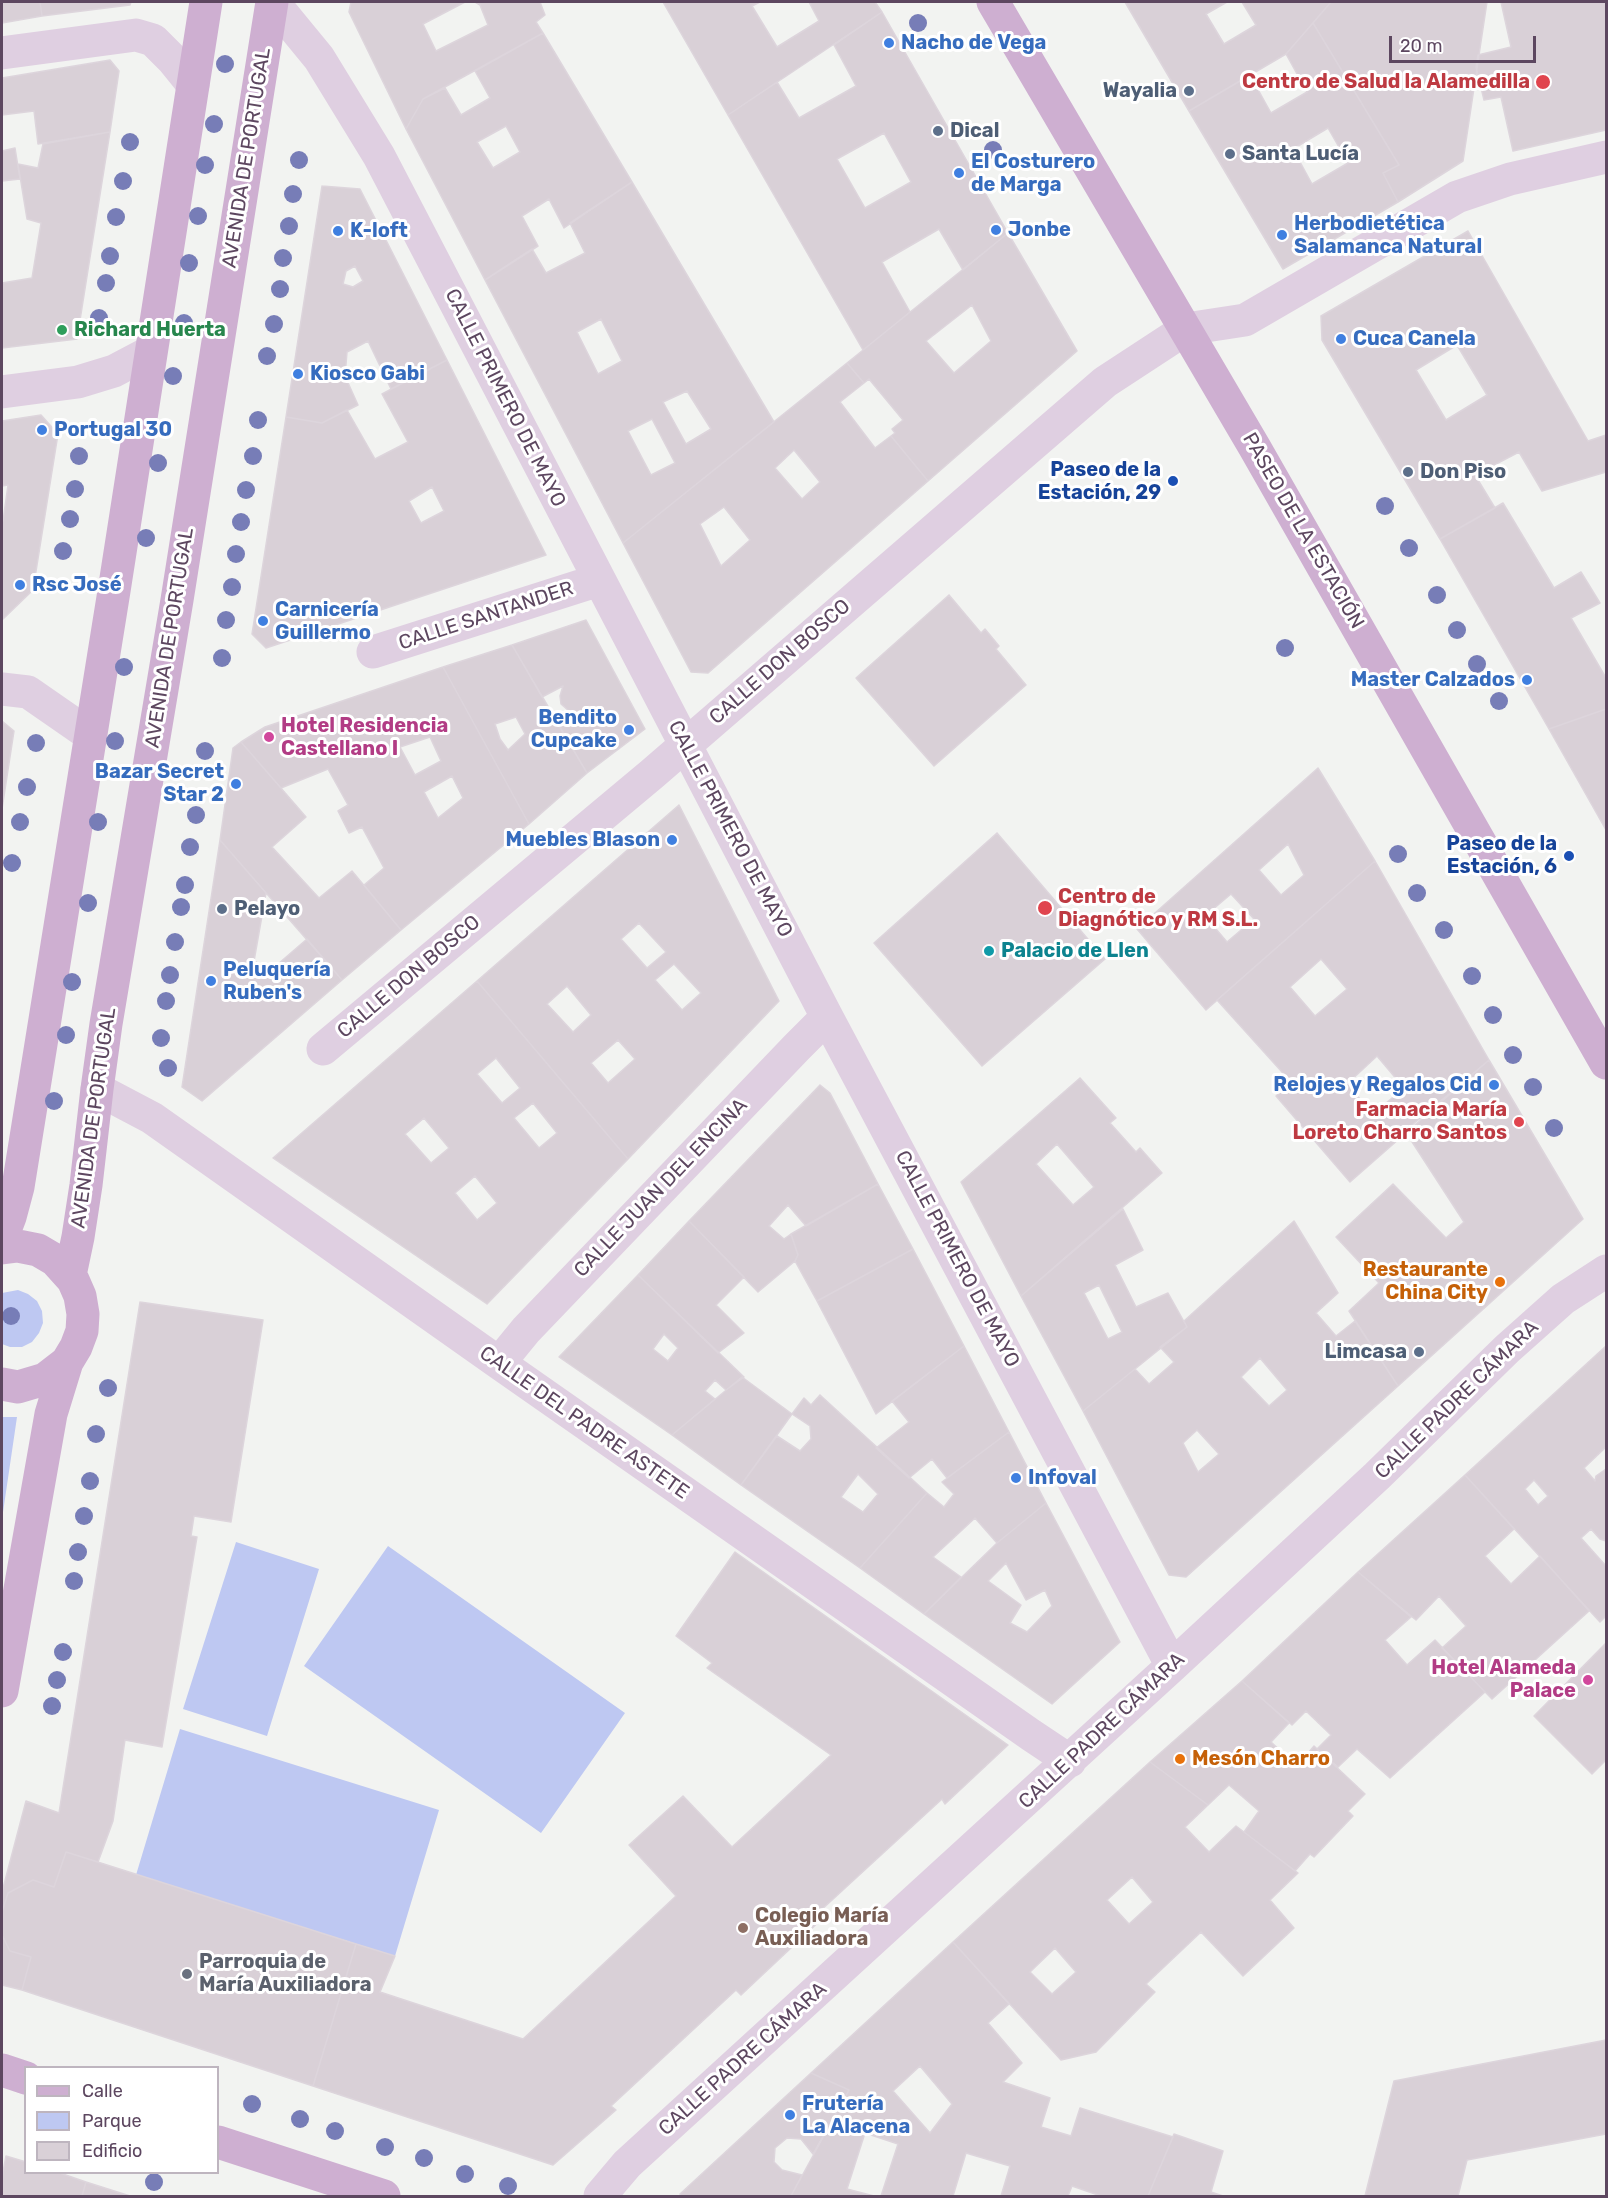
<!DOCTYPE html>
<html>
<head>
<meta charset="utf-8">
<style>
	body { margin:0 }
	#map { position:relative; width:1608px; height:2198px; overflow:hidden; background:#f2f3f1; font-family:Rubik,sans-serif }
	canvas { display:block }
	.frame { position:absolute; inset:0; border:3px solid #5d4760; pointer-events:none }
	.legend { position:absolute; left:24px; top:2066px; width:195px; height:108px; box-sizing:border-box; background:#fff; border:2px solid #beb5bf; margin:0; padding:8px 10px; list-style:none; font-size:18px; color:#5d4760 }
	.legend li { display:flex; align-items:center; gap:12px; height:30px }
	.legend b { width:30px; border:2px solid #beb5bf }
	.scale { position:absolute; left:1389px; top:36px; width:147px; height:27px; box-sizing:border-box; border:3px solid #5d4760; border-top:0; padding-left:8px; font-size:18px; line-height:21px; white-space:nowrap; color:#5d4760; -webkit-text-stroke:4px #fff; paint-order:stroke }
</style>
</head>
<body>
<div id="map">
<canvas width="1608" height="2198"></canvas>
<div class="frame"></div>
<ul class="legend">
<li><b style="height:8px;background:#ceafd1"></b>Calle</li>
<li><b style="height:16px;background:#bec8f2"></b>Parque</li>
<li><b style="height:16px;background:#d9d0d7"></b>Edificio</li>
</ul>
<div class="scale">20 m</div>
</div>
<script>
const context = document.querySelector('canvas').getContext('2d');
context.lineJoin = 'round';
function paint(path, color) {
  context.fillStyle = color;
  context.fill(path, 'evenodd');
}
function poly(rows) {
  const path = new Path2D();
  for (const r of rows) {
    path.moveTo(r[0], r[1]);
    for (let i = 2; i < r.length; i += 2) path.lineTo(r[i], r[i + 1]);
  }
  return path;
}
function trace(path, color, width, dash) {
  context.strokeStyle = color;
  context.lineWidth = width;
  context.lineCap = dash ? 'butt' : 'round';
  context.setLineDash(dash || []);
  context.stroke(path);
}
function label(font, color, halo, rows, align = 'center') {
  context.font = font + ' Rubik,sans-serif';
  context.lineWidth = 6;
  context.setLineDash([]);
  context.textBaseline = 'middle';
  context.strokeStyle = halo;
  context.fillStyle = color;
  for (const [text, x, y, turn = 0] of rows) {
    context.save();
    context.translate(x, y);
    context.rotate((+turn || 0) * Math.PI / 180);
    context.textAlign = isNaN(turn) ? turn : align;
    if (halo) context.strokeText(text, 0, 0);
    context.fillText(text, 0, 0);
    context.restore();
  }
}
const green = poly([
	[18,1290,28,1294,37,1301,42,1311,43,1323,39,1333,32,1342,22,1347,10,1347,2,1344,2,1293],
	[2,1417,17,1417,2,1519],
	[236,1542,319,1569,267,1736,183,1709],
	[388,1546,625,1713,541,1833,304,1666],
	[180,1729,439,1810,395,1956,136,1875]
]);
const building = poly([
	[2,2,40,2,42,16,2,23,2,2],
	[40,2,131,2,130,5,42,16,40,2],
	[351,2,465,2,423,24,436,51,488,25,480,5,475,2,540,2,545,15,536,22,543,33,423,99,406,129,349,12,351,2],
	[663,2,760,2,752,6,777,47,819,21,809,2,875,2,882,12,728,115,663,2],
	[1125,2,1227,2,1206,14,1224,44,1256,25,1242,2,1331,2,1286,54,1189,111,1125,2],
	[1331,2,1487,2,1463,161,1398,202,1383,173,1399,165,1313,23,1331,2],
	[1501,2,1606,2,1606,130,1513,151,1501,97,1484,100,1476,67,1478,55,1511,47,1501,2],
	[882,12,1008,233,963,270,939,229,882,262,910,312,863,350,728,115,777,82,799,118,856,86,834,45,882,12],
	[884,133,911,182,865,208,837,159,884,133],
	[1313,23,1399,165,1383,173,1398,202,1283,269,1189,111,1250,75,1271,113,1307,92,1286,54,1313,23],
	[1328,128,1348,163,1312,184,1293,149,1328,128],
	[543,33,632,182,564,228,549,199,522,216,538,246,485,280,406,129,423,99,445,88,461,115,490,98,475,71,543,33],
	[506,126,520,152,493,168,477,142,506,126],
	[110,60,119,71,110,132,38,144,34,111,2,115,2,78,110,60],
	[110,132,77,339,2,348,2,283,32,278,41,223,27,219,18,164,38,168,43,144,110,132],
	[2,147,2,151,15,148,20,179,2,181,2,147],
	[632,182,774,422,623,543,485,280,532,249,546,273,585,253,570,223,632,182],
	[601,319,622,361,598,374,577,332,601,319],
	[687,391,711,429,686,444,663,402,687,391],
	[652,419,675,463,651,475,628,431,652,419],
	[322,186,360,189,447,360,391,389,368,341,347,352,345,376,358,405,322,423,286,417,322,186],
	[355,266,363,281,353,287,343,284,346,271,355,266],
	[1468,231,1588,441,1606,435,1606,472,1542,491,1519,452,1475,475,1495,508,1440,539,1322,340,1321,316,1468,231],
	[1457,345,1487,395,1446,420,1416,370,1457,345],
	[1008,233,1077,351,928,481,891,436,895,433,892,429,903,420,869,379,864,383,847,363,1008,233],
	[972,305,991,341,954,373,926,341,972,305],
	[447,360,546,555,266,648,252,634,286,417,322,423,347,410,375,459,408,442,382,394,447,360],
	[432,487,444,511,421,523,409,501,432,487],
	[847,363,864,383,840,402,875,448,891,436,928,481,708,673,691,672,623,543,847,363],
	[794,450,820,482,802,499,775,468,794,450],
	[724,507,750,540,721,566,700,524,724,507],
	[41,415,58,434,33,590,2,620,2,522,3,521,8,485,2,486,2,421,41,415],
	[1503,503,1554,588,1581,572,1600,603,1571,618,1606,678,1606,709,1549,729,1440,539,1503,503],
	[949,595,981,633,985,629,999,646,996,649,1026,685,934,766,856,678,949,595],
	[586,620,645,729,587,773,558,724,575,713,569,711,561,704,560,696,563,686,542,697,512,645,586,620],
	[512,645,587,773,529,824,443,667,512,645],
	[516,717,525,734,508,750,500,739,495,724,516,717],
	[443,667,529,824,401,930,364,885,384,868,362,827,349,833,338,811,348,805,328,769,281,788,241,742,265,727,443,667],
	[430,737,441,761,415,775,400,747,430,737],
	[452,776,463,798,438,818,424,792,452,776],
	[1606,709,1606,830,1549,729,1606,709],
	[2,721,14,731,2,809,2,721],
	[241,742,306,817,272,847,319,898,352,871,401,930,342,980,220,840,233,748,241,742],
	[1318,768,1375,861,1206,1010,1137,929,1318,768],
	[1288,844,1304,875,1281,895,1259,870,1288,844],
	[1231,894,1254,919,1227,942,1205,916,1231,894],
	[679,805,779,1001,628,1159,477,981,679,805],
	[639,923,666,952,647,968,621,939,639,923],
	[674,964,701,993,682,1010,655,980,674,964],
	[567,986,591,1015,573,1032,547,1004,567,986],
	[618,1040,635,1059,608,1083,591,1063,618,1040],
	[997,833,1105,959,982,1066,874,943,997,833],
	[220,840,266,893,254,961,271,970,307,939,342,980,202,1101,182,1087,220,840],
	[1375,861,1489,1060,1350,1182,1276,1096,1291,1082,1217,1000,1375,861],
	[1321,959,1347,989,1315,1016,1290,987,1321,959],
	[1377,1056,1404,1088,1373,1114,1347,1084,1377,1056],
	[477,981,628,1159,487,1304,273,1158,477,981],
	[496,1058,520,1088,502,1103,477,1074,496,1058],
	[533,1103,557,1133,539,1148,514,1118,533,1103],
	[424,1118,449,1148,431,1163,405,1134,424,1118],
	[475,1176,497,1203,477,1220,455,1193,475,1176],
	[1489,1060,1583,1219,1398,1386,1349,1311,1379,1283,1336,1237,1393,1184,1446,1238,1464,1222,1405,1131,1489,1060],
	[1080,1078,1116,1118,1110,1123,1136,1152,1140,1148,1162,1173,1021,1296,961,1182,1080,1078],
	[1057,1144,1094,1187,1073,1205,1036,1164,1057,1144],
	[820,1085,830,1093,878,1184,806,1226,788,1205,769,1226,784,1239,791,1234,798,1255,795,1261,758,1292,689,1221,820,1085],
	[878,1184,913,1249,817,1301,795,1261,798,1255,791,1234,878,1184],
	[1123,1209,1143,1250,1115,1265,1136,1307,1168,1293,1187,1327,1083,1411,1021,1296,1123,1209],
	[1099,1285,1122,1332,1108,1339,1084,1293,1099,1285],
	[689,1221,744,1277,716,1305,744,1333,718,1353,638,1275,689,1221],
	[1294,1221,1338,1293,1316,1313,1336,1336,1355,1321,1398,1386,1186,1577,1169,1575,1083,1411,1135,1369,1149,1384,1174,1362,1160,1347,1187,1327,1184,1321,1294,1221],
	[1260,1358,1287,1390,1269,1406,1241,1377,1260,1358],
	[1197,1430,1219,1454,1198,1472,1183,1443,1197,1430],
	[913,1249,964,1346,876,1414,817,1301,913,1249],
	[638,1275,744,1377,726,1390,715,1380,705,1391,715,1399,672,1435,559,1357,638,1275],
	[664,1334,678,1348,668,1361,653,1349,664,1334],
	[140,1302,263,1320,231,1522,194,1516,191,1536,197,1537,162,1747,125,1740,113,1821,98,1862,66,1852,54,1887,33,1880,8,1893,2,1912,2,1892,26,1801,59,1813,140,1302],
	[964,1346,1009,1432,947,1478,932,1459,909,1478,876,1448,909,1422,892,1401,964,1346],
	[1606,1346,1606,1447,1584,1468,1595,1481,1596,1476,1606,1469,1606,1541,1600,1539,1591,1529,1581,1538,1606,1566,1606,1616,1600,1622,1465,1475,1606,1346],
	[1534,1480,1548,1496,1538,1505,1525,1489,1534,1480],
	[742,1377,792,1414,741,1485,672,1435,742,1377],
	[820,1395,927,1493,860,1568,741,1485,777,1436,800,1451,811,1439,810,1426,792,1414,804,1398,811,1405,820,1395],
	[858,1474,878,1494,863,1512,841,1497,858,1474],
	[1009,1432,1046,1503,997,1543,975,1518,933,1557,961,1577,924,1614,860,1568,927,1493,944,1507,954,1494,942,1482,1009,1432],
	[1465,1475,1514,1529,1485,1556,1511,1584,1540,1556,1589,1611,1492,1699,1442,1648,1466,1626,1439,1596,1416,1620,1358,1572,1465,1475],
	[1046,1503,1120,1642,1052,1704,924,1614,997,1543,1046,1503],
	[1006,1563,1026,1600,1045,1590,1052,1606,1027,1632,1010,1623,1021,1605,988,1581,1006,1563],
	[735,1552,1008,1745,945,1804,942,1799,819,1912,825,1916,741,1995,736,1990,611,2106,616,2110,553,2165,313,2086,356,1944,395,1956,380,1992,523,2039,676,1896,629,1845,683,1796,732,1847,831,1755,707,1668,712,1663,676,1636,735,1552],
	[1358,1572,1411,1617,1385,1640,1407,1665,1435,1640,1485,1692,1390,1778,1357,1749,1338,1767,1317,1749,1331,1735,1306,1711,1292,1725,1242,1681,1358,1572],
	[1606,1643,1606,1760,1592,1774,1534,1716,1606,1643],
	[1242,1681,1289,1723,1271,1742,1297,1766,1314,1746,1365,1794,1348,1811,1353,1816,1314,1857,1310,1854,1295,1871,1244,1832,1259,1811,1229,1785,1208,1805,1150,1762,1242,1681],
	[1150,1762,1208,1805,1185,1827,1209,1852,1236,1826,1298,1873,1270,1900,1294,1928,1243,1976,1201,1932,1146,1984,1155,1992,1096,2052,1061,2060,953,1942,1150,1762],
	[1132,1877,1153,1902,1129,1924,1107,1900,1132,1877],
	[1055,1948,1076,1972,1052,1994,1030,1972,1055,1948],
	[66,1852,356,1944,313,2086,22,1990,31,1957,10,1951,2,1935,2,1912,8,1893,33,1880,54,1887,66,1852],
	[2,1935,10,1951,31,1957,22,1990,2,1985,2,1935],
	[953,1942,1009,2004,988,2023,1022,2063,1003,2082,1050,2098,1041,2127,1071,2136,1080,2108,1173,2137,1148,2196,1101,2196,1072,2186,1068,2196,1001,2196,1010,2166,966,2153,953,2196,881,2196,898,2144,865,2133,847,2189,874,2196,791,2196,849,2090,811,2073,953,1942],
	[920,2066,952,2104,930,2133,893,2091,920,2066],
	[1606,2040,1606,2134,1467,2160,1458,2196,1365,2196,1394,2081,1606,2040],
	[811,2073,849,2090,813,2154,801,2139,787,2138,775,2148,774,2162,782,2170,802,2175,791,2196,681,2196,680,2194,811,2073],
	[1174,2134,1223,2151,1211,2192,1223,2196,1148,2196,1174,2134],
	[6,2156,26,2162,26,2172,57,2172,86,2182,82,2196,2,2196,2,2177,6,2156],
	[86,2182,130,2196,82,2196,86,2182]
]);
const minor = poly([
	[273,2,319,58,379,156,827,1017,1172,1666],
	[2,53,136,35,153,40,172,59,193,85],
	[2,392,78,382,114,371,150,352],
	[373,652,599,580],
	[2,689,28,692,90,735],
	[323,1049,652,774,1105,382,1186,329,1245,320,1457,197,1510,179,1606,157],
	[97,1089,152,1118,499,1363,1031,1735,1070,1761],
	[499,1363,526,1330,797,1047,827,1017],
	[600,2196,627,2164,1172,1666,1377,1476,1507,1349,1563,1299,1606,1271]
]);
const major = poly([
	[993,2,1255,448,1606,1063],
	[2,1238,10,1217,18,1187,114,591,206,2],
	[2,1248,18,1246,38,1250,55,1260,73,1280,80,1296,83,1314,82,1331,76,1347,67,1362,45,1379,18,1387,2,1384],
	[70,1275,78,1237,86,1185,97,1089,106,1024,177,600,272,2],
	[2,1691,51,1414,67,1362],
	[2,2070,26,2078],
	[218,2142,384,2196]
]);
const trees = [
	[918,23],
	[225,64],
	[214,124],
	[130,142],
	[993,150],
	[299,160],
	[205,165],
	[123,181],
	[293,194],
	[198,216],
	[116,217],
	[289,226],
	[110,256],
	[283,258],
	[189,263],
	[106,283],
	[280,289],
	[99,318],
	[184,323],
	[274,324],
	[267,356],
	[173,376],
	[258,420],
	[79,456],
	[253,456],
	[158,463],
	[75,489],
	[246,490],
	[1385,506],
	[70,519],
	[241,522],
	[146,538],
	[1409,548],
	[63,551],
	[236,554],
	[232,587],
	[1437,595],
	[226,620],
	[1457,630],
	[1285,648],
	[222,658],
	[1477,664],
	[124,667],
	[1499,701],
	[115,741],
	[36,743],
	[205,751],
	[27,787],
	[196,815],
	[20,822],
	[98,822],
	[190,847],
	[1398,854],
	[12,863],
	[185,885],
	[1417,893],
	[88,903],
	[181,907],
	[1444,930],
	[175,942],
	[170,975],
	[1472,976],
	[72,982],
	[166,1001],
	[1493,1015],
	[66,1035],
	[161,1038],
	[1513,1055],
	[168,1068],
	[1533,1087],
	[54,1101],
	[1554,1128],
	[11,1316],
	[108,1388],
	[96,1434],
	[90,1481],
	[84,1516],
	[78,1552],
	[74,1581],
	[63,1652],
	[57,1680],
	[52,1706],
	[252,2104],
	[300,2119],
	[335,2131],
	[385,2147],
	[424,2158],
	[465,2174],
	[154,2182],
	[508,2186]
];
const markers = [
	[889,43,6,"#3f7fe0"],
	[1543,82,8,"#e0444e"],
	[1189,91,6,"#5c6f8a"],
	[938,131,6,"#5c6f8a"],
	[1230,154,6,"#5c6f8a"],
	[959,173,6,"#3f7fe0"],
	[996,230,6,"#3f7fe0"],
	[338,231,6,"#3f7fe0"],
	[1282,235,6,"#3f7fe0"],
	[62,330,6,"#2e9e5b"],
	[1341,339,6,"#3f7fe0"],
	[298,374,6,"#3f7fe0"],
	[42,430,6,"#3f7fe0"],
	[1408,472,6,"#5c6f8a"],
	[1173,481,6,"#1a4fb4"],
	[20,585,6,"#3f7fe0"],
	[263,621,6,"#3f7fe0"],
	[1527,680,6,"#3f7fe0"],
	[629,730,6,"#3f7fe0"],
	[269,737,6,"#d1479c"],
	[236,784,6,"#3f7fe0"],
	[672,840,6,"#3f7fe0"],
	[1569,856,6,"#1a4fb4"],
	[1045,908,8,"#e0444e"],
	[222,909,6,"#5c6f8a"],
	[989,951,6,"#0f9aa8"],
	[211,981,6,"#3f7fe0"],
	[1494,1085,6,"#3f7fe0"],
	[1519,1122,6,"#e0444e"],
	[1500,1282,6,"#e8710a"],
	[1419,1352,6,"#5c6f8a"],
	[1016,1478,6,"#3f7fe0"],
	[1588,1680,6,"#d1479c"],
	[1180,1759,6,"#e8710a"],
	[743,1928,6,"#8d6e63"],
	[187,1974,6,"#6b7280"],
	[790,2115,6,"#3f7fe0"]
];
const shopNames = [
	["Nacho de Vega",901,43],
	["El Costurero",971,162],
	["de Marga",971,185],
	["Herbodietética",1294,224],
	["Salamanca Natural",1294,247],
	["Jonbe",1008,230],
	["K-loft",350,231],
	["Cuca Canela",1353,339],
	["Kiosco Gabi",310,374],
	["Portugal 30",54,430],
	["Rsc José",32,585],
	["Carnicería",275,610],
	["Guillermo",275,633],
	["Master Calzados",1515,680,"right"],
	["Bendito",617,718,"right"],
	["Cupcake",617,741,"right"],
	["Bazar Secret",224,772,"right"],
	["Star 2",224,795,"right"],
	["Muebles Blason",660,840,"right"],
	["Peluquería",223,970],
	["Ruben's",223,993],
	["Relojes y Regalos Cid",1482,1085,"right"],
	["Infoval",1028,1478],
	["Frutería",802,2104],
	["La Alacena",802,2127]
];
const healthNames = [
	["Centro de Salud la Alamedilla",1530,82],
	["Centro de",1058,897,"left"],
	["Diagnótico y RM S.L.",1058,920,"left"],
	["Farmacia María",1507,1110],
	["Loreto Charro Santos",1507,1133]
];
const serviceNames = [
	["Wayalia",1177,91,"right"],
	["Dical",950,131],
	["Santa Lucía",1242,154],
	["Don Piso",1420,472],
	["Pelayo",234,909],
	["Limcasa",1407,1352,"right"]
];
const streetNames = [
	["AVENIDA DE PORTUGAL",247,158,-81],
	["CALLE PRIMERO DE MAYO",505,398,63],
	["PASEO DE LA ESTACIÓN",1303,531,60],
	["CALLE SANTANDER",486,616,-18],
	["AVENIDA DE PORTUGAL",170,638,-81],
	["CALLE DON BOSCO",780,662,-41],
	["CALLE PRIMERO DE MAYO",730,829,62],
	["CALLE DON BOSCO",409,977,-40],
	["AVENIDA DE PORTUGAL",94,1118,-82],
	["CALLE JUAN DEL ENCINA",661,1188,-46],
	["CALLE PRIMERO DE MAYO",957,1259,62],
	["CALLE PADRE CÁMARA",1457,1400,-44],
	["CALLE DEL PADRE ASTETE",584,1423,35],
	["CALLE PADRE CÁMARA",1102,1731,-43],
	["CALLE PADRE CÁMARA",743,2059,-42]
];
const leisureNames = [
	["Richard Huerta",74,330]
];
const transitNames = [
	["Paseo de la",1161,470],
	["Estación, 29",1161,493],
	["Paseo de la",1557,844],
	["Estación, 6",1557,867]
];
const hotelNames = [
	["Hotel Residencia",281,726],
	["Castellano I",281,749],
	["Hotel Alameda",1576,1668,"right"],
	["Palace",1576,1691,"right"]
];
const cultureNames = [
	["Palacio de Llen",1001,951]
];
const foodNames = [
	["Restaurante",1488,1270],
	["China City",1488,1293],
	["Mesón Charro",1192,1759,"left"]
];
const educationNames = [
	["Colegio María",755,1916],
	["Auxiliadora",755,1939]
];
const worshipNames = [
	["Parroquia de",199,1962],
	["María Auxiliadora",199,1985]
];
paint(green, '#bec8f2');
paint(building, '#d9d0d7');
trace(building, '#ddd5dc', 1.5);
trace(minor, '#dfcfe1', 33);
trace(major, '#ceafd1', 33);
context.fillStyle = '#777db7';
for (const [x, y] of trees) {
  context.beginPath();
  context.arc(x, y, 9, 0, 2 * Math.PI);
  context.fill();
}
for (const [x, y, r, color] of markers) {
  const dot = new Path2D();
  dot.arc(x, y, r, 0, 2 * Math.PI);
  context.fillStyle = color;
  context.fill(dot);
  trace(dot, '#fff', 2);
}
label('bold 20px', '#366cbe', '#fff', shopNames, 'left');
label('bold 20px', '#be3a42', '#fff', healthNames, 'right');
label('bold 20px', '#4e5e75', '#fff', serviceNames, 'left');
label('20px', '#5d4760', '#fff', streetNames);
label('bold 20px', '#27864d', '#fff', leisureNames, 'left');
label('bold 20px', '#164399', '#fff', transitNames, 'right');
label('bold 20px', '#b23c85', '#fff', hotelNames, 'left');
label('bold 20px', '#0d838f', '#fff', cultureNames, 'left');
label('bold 20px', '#c56008', '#fff', foodNames, 'right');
label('bold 20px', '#785e54', '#fff', educationNames, 'left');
label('bold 20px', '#5b616d', '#fff', worshipNames, 'left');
</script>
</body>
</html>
